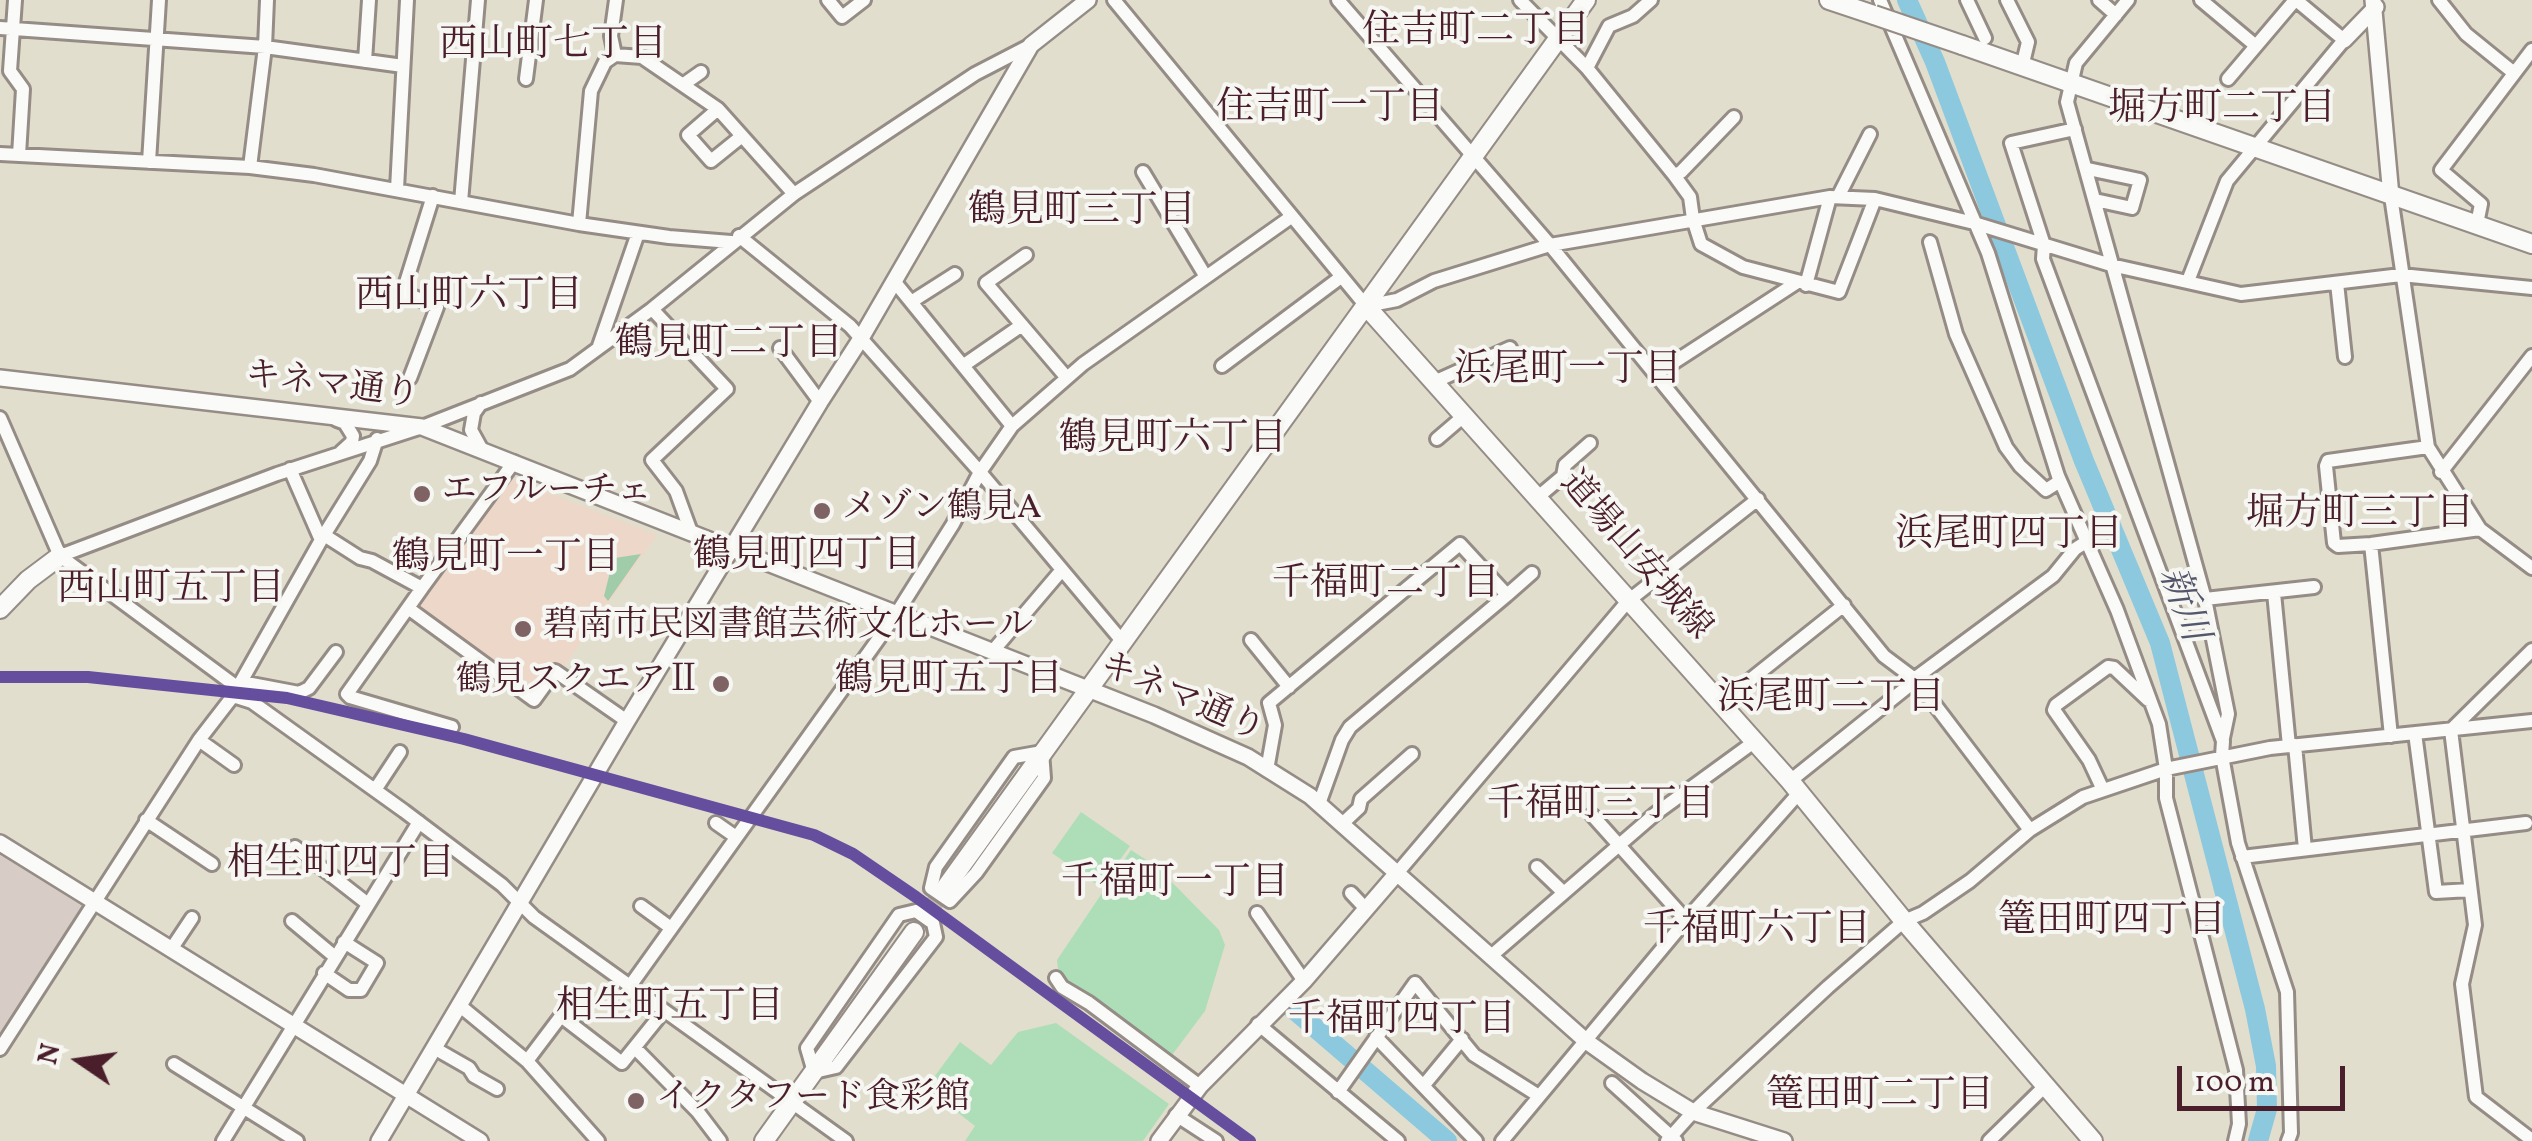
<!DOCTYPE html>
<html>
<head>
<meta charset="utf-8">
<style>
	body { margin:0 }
	#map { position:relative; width:2532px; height:1141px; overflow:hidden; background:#e1dece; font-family:Vollkorn,serif }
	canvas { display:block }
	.north { position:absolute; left:30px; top:1011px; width:100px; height:100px; -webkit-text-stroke:8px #f6f6f2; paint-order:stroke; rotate:283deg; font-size:28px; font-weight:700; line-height:40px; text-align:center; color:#4a1f2b }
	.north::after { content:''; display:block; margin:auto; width:35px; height:45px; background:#4a1f2b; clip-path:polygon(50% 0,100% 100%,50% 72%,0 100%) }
	.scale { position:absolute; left:2177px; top:1066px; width:168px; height:45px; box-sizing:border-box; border:5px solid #4a1f2b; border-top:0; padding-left:12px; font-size:30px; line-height:35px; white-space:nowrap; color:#4a1f2b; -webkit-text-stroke:8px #f6f6f2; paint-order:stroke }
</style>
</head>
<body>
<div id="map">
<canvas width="2532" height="1141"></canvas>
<div class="north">N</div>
<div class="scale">100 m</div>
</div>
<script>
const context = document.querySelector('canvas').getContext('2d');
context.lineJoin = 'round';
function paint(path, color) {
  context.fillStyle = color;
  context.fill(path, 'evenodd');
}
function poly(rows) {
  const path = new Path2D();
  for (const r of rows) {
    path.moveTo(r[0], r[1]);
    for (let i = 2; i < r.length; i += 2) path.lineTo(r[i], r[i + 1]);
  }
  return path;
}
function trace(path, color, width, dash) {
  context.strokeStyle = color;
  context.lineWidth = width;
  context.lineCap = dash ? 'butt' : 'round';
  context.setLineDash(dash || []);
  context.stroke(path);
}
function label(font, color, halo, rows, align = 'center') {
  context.font = font + ' Vollkorn,"Noto Serif JP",serif';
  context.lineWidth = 8;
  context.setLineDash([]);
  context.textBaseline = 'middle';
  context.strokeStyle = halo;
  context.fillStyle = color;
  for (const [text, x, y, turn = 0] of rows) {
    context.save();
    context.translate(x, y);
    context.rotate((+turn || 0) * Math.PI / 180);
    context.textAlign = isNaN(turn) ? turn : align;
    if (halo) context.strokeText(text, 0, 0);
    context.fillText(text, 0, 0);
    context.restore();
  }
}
const built = poly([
	[510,478,657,535,562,669,554,665,534,692,528,692,414,608]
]);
const industrial = poly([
	[0,843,95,900,0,1047]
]);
const green = poly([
	[1081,812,1130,846,1100,887,1052,853],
	[1131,850,1157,867,1219,930,1225,945,1205,1011,1169,1059,1059,977,1057,960],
	[1056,1023,1169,1104,1143,1141,965,1141,975,1126,926,1088,960,1042,991,1065,1018,1032]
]);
const forest = poly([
	[641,554,608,601,604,596,609,576,608,559]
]);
const river = poly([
	[1907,0,1935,62,2084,461,2160,643,2255,1009,2266,1066,2267,1109,2258,1141],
	[1291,1007,1447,1141]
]);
const secondaryTunnel = poly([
	[914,932,946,887]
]);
const minor = poly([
	[15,0,10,71,23,89,19,155],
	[828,0,842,17,864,0],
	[1114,0,1366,306,1397,300,1434,281,1550,245,1830,197,1875,199,1974,223,2111,265,2241,294,2401,275,2532,288],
	[1338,0,1550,245,1884,656,1916,680,2030,830],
	[1520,0,1587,68,1674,175,1690,197,1693,219,1701,244,1743,267,1839,292,1875,199],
	[1880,0,1988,253,2058,476,2117,610,2159,724,2166,769,2166,798,2236,1070,2239,1124,2235,1141],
	[1967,0,1985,38],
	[2007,0,2028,42,2022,67],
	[2099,0,2116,15],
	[2128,0,2076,63,2067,102,2205,599,2228,714,2223,738],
	[2201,0,2256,46],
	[2439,0,2466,34,2514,73],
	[0,28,265,47,403,66],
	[615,55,611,36,616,0],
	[365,61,369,0],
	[1587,68,1609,26,1633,16,1651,0],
	[526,79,536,0],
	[2228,79,2295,0],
	[684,84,701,72],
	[718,109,688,135,711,161,742,136],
	[2075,129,2011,143,2044,245,2043,259,2223,741,2222,756,2238,843,2287,992,2291,1133,2288,1141],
	[0,154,250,167,314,175,579,224,669,237,731,242],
	[149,162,159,0],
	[250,167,265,47,267,0],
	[2088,169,2140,180,2132,208,2095,200],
	[1143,172,1206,277],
	[1674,175,1681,172,1734,117],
	[397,189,407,0],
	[2391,196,2428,447,2480,529,2532,568],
	[1838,197,1870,134],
	[461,202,478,0],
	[579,224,591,91,605,62,615,55,642,57,718,109,794,194],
	[2477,224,2481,204,2441,170,2532,50],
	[739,236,850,326,980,472,1122,641],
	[1930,242,1956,334,2006,447,2020,466,2046,490,2060,481],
	[1026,255,986,283,1067,378],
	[894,281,1012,426],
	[2188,281,2227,181,2344,40,2296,0],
	[2337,283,2345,357],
	[1806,285,1830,197],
	[911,302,955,274],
	[652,309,727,389,652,460,676,491,691,532],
	[599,346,638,233],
	[780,348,820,402],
	[964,365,1022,325],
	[1222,366,1341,277],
	[1656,374,1796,283],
	[410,378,437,307,403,292,433,196],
	[1434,382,1510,348],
	[481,403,474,413,471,430,482,450],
	[0,418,60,556,237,687],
	[337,420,345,423,353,436,352,442,341,452],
	[1437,439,1465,415],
	[2428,447,2328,461,2326,466,2334,543,2338,546,2371,544,2480,529],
	[290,469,321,540],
	[2441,472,2532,356],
	[1538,497,1563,476,1565,465,1590,443],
	[324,535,360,558,372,561,422,588,347,694,350,697,452,727],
	[2371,544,2391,736],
	[60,556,277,474,422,427,570,369,652,309,794,194,975,74,1031,45],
	[422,588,514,462],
	[2274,593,2289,746],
	[1507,595,1532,573],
	[2205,599,2314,587],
	[408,608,534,700,555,671,627,721],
	[1251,640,1289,687],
	[2532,650,2451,730,2475,925,2462,984,2476,1097,2532,1140],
	[992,652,1061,571],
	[1914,679,2053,576,2075,549,2086,542],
	[241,682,299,693,309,688,336,652],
	[233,696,252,702,404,811,502,885,534,917,846,1141],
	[1720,704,1844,605],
	[2415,733,2436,892,2470,890],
	[199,740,234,765],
	[2295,745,2305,849],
	[1042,752,1044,778,976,873,950,901,931,888,936,867,1014,757,1042,752],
	[1267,770,1275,725,1269,703,1460,544,1507,595,1350,727,1342,740,1319,804],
	[1790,781,1916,680],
	[375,790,400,752],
	[2103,790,2089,760,2054,710,2056,705,2108,667,2114,668,2148,700],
	[1592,815,1686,920],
	[146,820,212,864],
	[716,823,736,837],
	[1342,824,1359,808,1361,799,1412,754],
	[295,847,368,904],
	[2242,857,2526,823],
	[1537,867,1563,892],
	[1398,872,1628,601,1758,499],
	[1351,893,1366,909],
	[641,906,671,928],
	[916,911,933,923,936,937,836,1067,814,1072,807,1048,899,915,916,911],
	[1257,913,1304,981],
	[292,921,334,956],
	[172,948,192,918],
	[1491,956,1655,814,1754,742],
	[324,973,349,990,361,990,377,963,344,942],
	[1056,978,1062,987,1089,1003,1200,1086],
	[630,986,897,613,953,524,980,472,1012,426,1083,364,1291,217],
	[459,1005,527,1061],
	[1258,1024,1398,1141],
	[1376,1037,1476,1141],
	[434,1048,469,1068,474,1076,497,1089],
	[0,1049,199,740,233,696,321,540,370,461,377,439],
	[636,1049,698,1112,720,1141],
	[174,1064,297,1141],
	[1612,1083,1676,1141],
	[1424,1085,1462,1039],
	[1338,1092,1415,983,1474,1055,1539,1096],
	[1176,1115,1216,1141],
	[223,1141,419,822],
	[598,1141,527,1061,561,1016,622,1063,663,1012],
	[1502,1141,1686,920,1799,793],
	[1667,1141,1693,1112,1828,987,1904,921,1923,913,1970,881,2030,830,2083,797,2166,769,2270,748,2532,721],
	[1989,1141,2045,1086]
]);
const tertiary = poly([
	[2373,0,2391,196],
	[2344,40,2376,7],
	[0,378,422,427,1154,715,1248,757,1310,796,1586,1041,1642,1081,1693,1112,1784,1141],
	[0,843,480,1141],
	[379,1141,627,721,820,402,860,340,1031,45,1088,0],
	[1159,1141,1200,1086,1304,981,1398,872]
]);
const secondary = poly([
	[1829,0,1874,15],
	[1962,45,2532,244],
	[1366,306,1790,781,1904,921,2093,1141],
	[0,609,28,580,60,556],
	[946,887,1586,0],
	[764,1141,914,932]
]);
const secondaryBridge = poly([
	[1874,15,1962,45]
]);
const rail1 = poly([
	[0,677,88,677,287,698,464,739,814,835,853,854,916,897,1250,1141]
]);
const markers = [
	[422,494,10,"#7f6264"],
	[822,511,10,"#7f6264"],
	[523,629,10,"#7f6264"],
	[721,684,10,"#7f6264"],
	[636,1101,10,"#7f6264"]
];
const streetNames = [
	["キネマ通り",332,388,7],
	["道場山安城線",1634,557,49],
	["キネマ通り",1181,700,23]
];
const poiNames = [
	["エフルーチェ",442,494],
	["メゾン鶴見A",842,511],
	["碧南市民図書館芸術文化ホール",543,629],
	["鶴見スクエアⅡ",701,684,"right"],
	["イクタフード食彩館",656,1101]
];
const neighbourhoodNames = [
	["住吉町二丁目",1476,34],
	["西山町七丁目",553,48],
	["住吉町一丁目",1330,111],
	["堀方町二丁目",2222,112],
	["鶴見町三丁目",1082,214],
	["西山町六丁目",469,299],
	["鶴見町二丁目",729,347],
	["浜尾町一丁目",1568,373],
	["鶴見町六丁目",1173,442],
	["堀方町三丁目",2360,517],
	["浜尾町四丁目",2009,538],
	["鶴見町四丁目",807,559],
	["鶴見町一丁目",506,561],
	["千福町二丁目",1386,587],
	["西山町五丁目",171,592],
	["鶴見町五丁目",949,683],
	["浜尾町二丁目",1831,701],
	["千福町三丁目",1601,808],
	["相生町四丁目",341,867],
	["千福町一丁目",1175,886],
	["篭田町四丁目",2112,924],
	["千福町六丁目",1757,933],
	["相生町五丁目",670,1010],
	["千福町四丁目",1402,1023],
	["篭田町二丁目",1880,1099]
];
const waterNames = [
	["新川",2180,605,70]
];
paint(built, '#edd7c9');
paint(industrial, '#d8cdc6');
paint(green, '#aedeb7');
paint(forest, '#a1cca9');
trace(river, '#8cc8de', 20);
trace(secondaryTunnel, '#c3b8ad', 18, [18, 9]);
trace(minor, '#958c86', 18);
trace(tertiary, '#958c86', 20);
trace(secondary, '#958c86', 22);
trace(minor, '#fafaf8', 12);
trace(tertiary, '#fafaf8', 15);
trace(secondary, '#fafaf8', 18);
trace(secondaryBridge, '#958c86', 22, []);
trace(secondaryBridge, '#fafaf8', 18);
trace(rail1, '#654e9e', 12);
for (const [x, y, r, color] of markers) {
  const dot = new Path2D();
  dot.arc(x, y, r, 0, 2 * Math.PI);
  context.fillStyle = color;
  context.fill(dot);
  trace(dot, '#f6f6f2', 4);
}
label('35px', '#4a1f2b', '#f6f6f2', streetNames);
label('35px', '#4a1f2b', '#f6f6f2', poiNames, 'left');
label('38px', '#4a1f2b', '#f6f6f2', neighbourhoodNames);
label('italic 38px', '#54576c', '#f6f6f2', waterNames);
</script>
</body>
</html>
